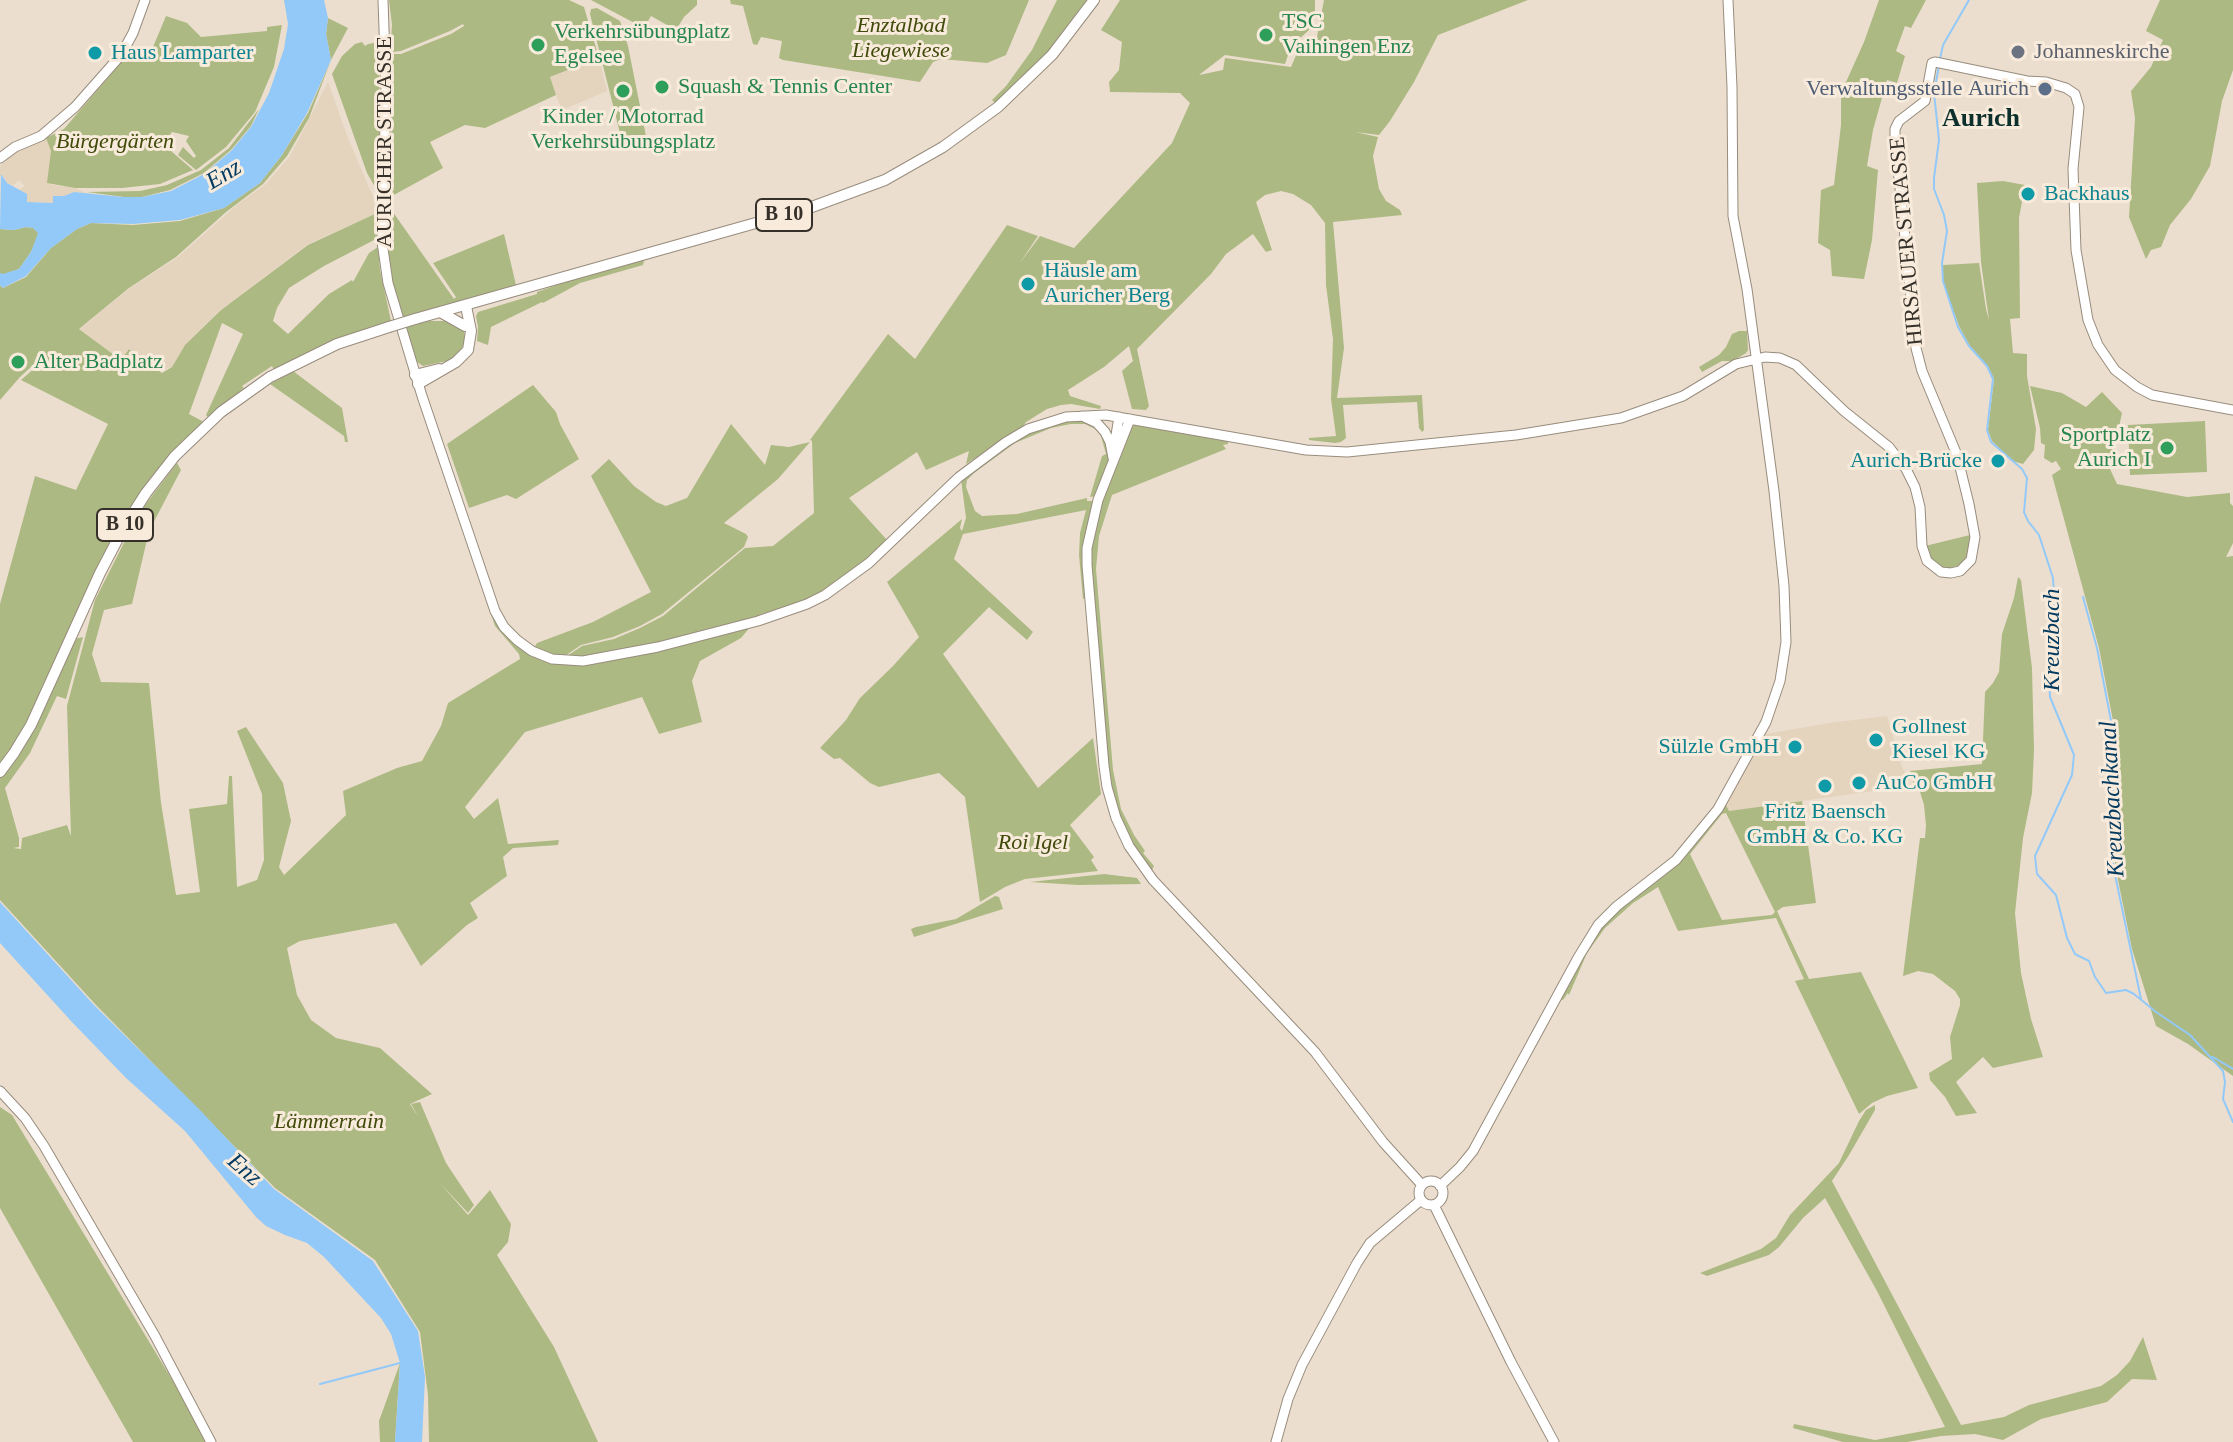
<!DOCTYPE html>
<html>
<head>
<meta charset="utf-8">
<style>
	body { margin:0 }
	canvas { display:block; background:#ebdece }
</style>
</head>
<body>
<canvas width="2233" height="1442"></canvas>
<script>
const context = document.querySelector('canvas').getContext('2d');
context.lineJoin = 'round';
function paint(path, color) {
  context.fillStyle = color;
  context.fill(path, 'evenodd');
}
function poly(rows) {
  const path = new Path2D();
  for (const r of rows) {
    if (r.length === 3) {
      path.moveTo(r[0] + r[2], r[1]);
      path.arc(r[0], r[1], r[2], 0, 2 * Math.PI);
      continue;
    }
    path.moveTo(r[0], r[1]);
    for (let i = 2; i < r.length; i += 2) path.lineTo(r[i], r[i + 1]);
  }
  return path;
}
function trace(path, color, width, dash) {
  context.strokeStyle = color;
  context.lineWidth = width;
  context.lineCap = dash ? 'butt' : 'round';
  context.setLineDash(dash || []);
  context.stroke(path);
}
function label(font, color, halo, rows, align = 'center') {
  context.font = font + ' Georgia,serif';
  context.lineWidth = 6;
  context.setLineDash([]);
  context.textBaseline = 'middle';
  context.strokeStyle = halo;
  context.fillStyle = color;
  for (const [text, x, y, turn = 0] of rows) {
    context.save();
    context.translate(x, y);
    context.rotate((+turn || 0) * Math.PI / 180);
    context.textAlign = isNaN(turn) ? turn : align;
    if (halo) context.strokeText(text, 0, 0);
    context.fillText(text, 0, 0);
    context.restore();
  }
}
const built = poly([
	[599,58,607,91,562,110,549,78],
	[328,82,348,138,374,199,376,213,308,244,220,310,185,345,172,367,160,371,129,348,121,360,80,329,130,288,177,258,238,204,266,184,290,156],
	[46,138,51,151,52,185,75,188,86,193,74,192,64,196,54,196,54,203,26,202,19,190,25,186,20,181,21,179,13,185,7,183,3,176,0,176,0,166,9,157],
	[1887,716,1901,764,1910,786,1729,811,1725,803,1766,734,1829,723]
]);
const green = poly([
	[389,0,569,0,584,7,599,58,550,77,556,95,485,128,465,125,430,142,443,168,392,196,388,196,390,155,390,52,394,54,401,54,451,34,464,26,463,24,450,31,401,51,392,52,390,50,392,25],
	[591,0,697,0,697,5,684,17,676,30,651,16,644,28],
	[730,0,1029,0,1006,55,987,63,941,59,933,62,920,82,783,60,779,58,782,41,761,37,757,45,753,44,743,6,731,4],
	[1057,0,1089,0,1050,51,998,102,994,102,992,100,1006,86,1032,50],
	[1120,0,1315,0,1315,12,1309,30,1298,40,1297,45,1290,49,1285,64,1225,55,1199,75,1223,70,1225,58,1291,67,1301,44,1317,37,1324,0,1528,0,1438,35,1414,82,1390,121,1379,135,1355,132,1378,137,1373,156,1379,189,1386,201,1400,210,1402,215,1333,222,1344,348,1337,398,1422,395,1424,430,1422,432,1419,428,1417,402,1343,405,1346,438,1341,442,1335,443,1309,440,1309,438,1336,436,1331,399,1333,339,1326,285,1325,223,1311,205,1293,194,1281,191,1265,195,1256,202,1272,250,1266,252,1253,234,1226,254,1211,274,1137,349,1149,406,1146,410,1132,409,1122,371,1133,361,1129,346,1104,367,1068,390,1070,396,1101,406,1100,409,1071,404,1061,405,1047,409,1026,422,1022,428,966,464,969,451,926,470,917,452,849,498,887,540,869,560,823,592,806,601,761,614,741,638,700,661,692,681,702,722,659,734,642,697,525,732,465,807,474,819,498,798,508,844,559,840,558,845,513,848,503,857,507,876,470,903,478,918,467,925,421,966,396,923,300,941,287,948,297,995,311,1020,336,1038,380,1048,432,1094,410,1104,419,1118,411,1104,420,1102,446,1163,474,1205,468,1213,439,1182,468,1215,490,1190,511,1224,508,1242,497,1255,554,1347,598,1442,429,1442,428,1395,420,1332,375,1260,275,1188,95,1004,0,900,0,777,19,753,74,639,83,637,66,699,57,696,30,753,5,788,19,838,19,847,13,848,21,849,22,838,67,825,71,836,67,706,95,600,139,513,177,463,181,470,149,531,132,604,104,610,92,654,101,682,149,683,161,803,176,895,200,892,189,809,227,804,229,776,232,776,237,887,257,880,264,860,262,794,237,731,246,727,283,783,291,821,279,867,284,875,346,815,343,791,397,768,422,761,441,726,448,703,520,659,519,654,495,626,482,588,483,587,491,609,529,655,555,664,582,646,614,639,640,628,663,616,745,548,773,546,814,513,812,441,810,440,888,334,915,359,1007,225,1038,236,1019,264,1040,236,1074,248,1172,143,1190,103,1180,93,1110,92,1109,82,1119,70,1122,42,1101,30],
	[1879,0,1926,0,1911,28,1905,26,1896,51,1905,56,1897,83,1887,80,1873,130,1867,166,1878,170,1872,240,1864,279,1832,276,1830,250,1818,243,1821,190,1834,185,1841,125,1841,93,1864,42],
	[2160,0,2233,0,2233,70,2222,101,2210,166,2191,199,2170,225,2161,247,2151,250,2146,259,2129,217,2135,118,2131,91,2151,67,2163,40,2146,31],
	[597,8,620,21,628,46,646,136,622,141,590,14,591,9],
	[166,16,187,23,201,37,267,31,267,27,282,25,274,67,255,112,226,147,196,170,178,155,183,147,194,158,196,156,186,141,189,136,172,132,163,144,193,170,160,184,122,188,75,188,47,183,51,151,46,138,64,129,130,52,148,59],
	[328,18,348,28,331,60,309,118,287,156,263,184,226,212,176,257,129,288,79,329,121,360,129,349,162,373,172,367,185,345,221,310,308,245,379,212,378,238,324,266,289,288,277,308,273,321,288,334,329,294,352,280,353,282,369,253,378,247,380,270,391,321,333,340,274,370,272,366,242,386,244,388,208,417,206,415,243,334,222,323,189,414,204,422,182,443,85,593,43,692,22,732,0,766,0,604,35,476,76,490,108,424,21,380,45,359,43,356,20,377,0,400,0,285,3,288,26,277,51,248,77,229,91,223,133,225,180,221,224,208,260,183,282,155,308,113,331,60,326,34],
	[362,42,365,46,368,44,380,42,379,186,375,187,367,173,332,74,342,56,355,44],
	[259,109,251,126,231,150,204,173,170,190,142,197,124,197,87,192,140,191,167,185,201,170,229,148],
	[2003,181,2025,185,2019,218,2020,318,2010,319,2013,353,2027,354,2027,376,2036,429,2034,450,2023,464,2012,461,1992,441,1988,430,1994,379,1988,366,1970,346,1959,326,1943,281,1943,265,1979,263,1986,309,1989,320,1981,262,1977,183],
	[388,205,454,299,456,297,433,263,504,234,516,285,400,318,390,282,386,240],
	[26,227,33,228,39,233,31,252,19,269,2,275,0,273,0,229,14,230],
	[642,259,644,261,643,265,580,283,543,303,542,302,491,327,488,345,477,341,478,327,476,316,478,312,537,294,537,292,582,276],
	[421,321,450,321,464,330,465,341,460,352,447,361,423,366,417,362,404,327],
	[1739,331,1747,331,1748,350,1746,353,1733,361,1722,361,1702,372,1699,367,1719,355,1726,347,1732,334],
	[293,371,342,408,348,442,345,442,344,436,270,384],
	[533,385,556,412,560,424,579,459,516,499,507,495,469,508,447,444],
	[2030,386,2062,393,2086,407,2102,392,2122,413,2110,469,2117,484,2187,497,2230,493,2230,503,2233,506,2233,543,2226,557,2233,556,2233,1076,2188,1044,2156,1026,2132,949,2115,865,2115,731,2099,648,2052,475,2061,469,2056,461,2052,463,2044,458,2045,445,2041,443,2040,428],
	[1071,420,1088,421,1103,432,1110,457,1097,496,1090,497,1102,456,1106,454,1101,436,1095,429,1085,424,1071,424,1051,428,1015,443,974,473,967,480,966,487,975,511,982,516,1017,514,1087,498,1087,501,1095,501,1086,598,1083,599,1079,555,1080,533,1086,510,963,534,954,559,1033,632,1027,640,989,607,943,654,1038,788,1093,738,1101,794,1070,825,1094,857,1091,860,1098,871,1025,879,1005,887,980,902,965,797,939,773,879,787,870,783,840,758,834,759,820,748,846,720,860,698,893,666,919,637,887,582,962,519,960,528,962,531,966,518,961,479,996,452,1027,433],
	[2205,421,2207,472,2130,475,2128,425],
	[731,424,765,465,771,445,789,447,810,442,778,479,724,523,746,534,748,537,744,547,662,614,640,626,613,637,581,645,562,658,534,648,537,643,593,622,651,592,591,476,609,459,634,486,656,502,666,506,687,498],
	[1136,424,1224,440,1228,441,1228,444,1223,445,1226,449,1112,495,1099,536,1096,569,1113,770,1121,809,1134,835,1145,851,1143,853,1154,866,1152,870,1148,869,1123,829,1110,787,1090,548,1099,506,1130,427],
	[1970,535,1971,542,1969,555,1964,563,1948,570,1933,564,1925,546],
	[2018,577,2021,580,2032,668,2034,750,2032,793,2023,838,2015,913,2021,973,2031,1019,2043,1057,1993,1068,1983,1057,1956,1082,1977,1113,1956,1116,1945,1097,1930,1080,1929,1073,1952,1059,1950,1037,1960,1005,1960,999,1955,991,1933,974,1918,971,1903,976,1920,838,1925,838,1926,825,1924,805,1918,785,1914,785,1910,771,1982,764,1985,692,1993,683,1999,672,2002,634,2014,598],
	[1802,801,1816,903,1783,907,1777,911,1809,979,1861,972,1918,1088,1887,1096,1872,1103,1859,1114,1795,981,1804,979,1776,918,1678,931,1658,887,1633,903,1605,928,1587,953,1569,995,1568,993,1563,1000,1560,999,1601,924,1661,876,1725,803,1729,811],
	[1726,813,1775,912,1772,915,1722,920,1690,854,1722,814],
	[1104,874,1137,878,1141,884,1078,885,1030,882],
	[995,896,999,897,1003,909,914,937,911,929,916,927,956,919],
	[1875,1105,1875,1110,1849,1155,1832,1181,1961,1425,2004,1417,2029,1405,2101,1386,2117,1375,2130,1361,2143,1337,2157,1380,2132,1379,2107,1402,2041,1419,2003,1440,1975,1434,1941,1436,1907,1442,1843,1442,1793,1428,1794,1424,1875,1440,1945,1427,1877,1291,1825,1198,1803,1218,1779,1247,1769,1255,1707,1276,1700,1273,1761,1249,1776,1238,1790,1215,1839,1163,1859,1121,1866,1110],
	[0,1107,12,1115,185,1401,205,1442,133,1442,0,1208],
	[400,1363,395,1442,380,1442,379,1421]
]);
const water = poly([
	[284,0,324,0,328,18,326,34,331,60,307,113,282,155,260,183,224,208,180,220,133,224,91,223,77,229,51,248,26,276,3,288,0,285,0,273,3,274,19,269,31,252,38,233,33,228,26,227,14,230,0,229,1,174,7,183,27,194,27,202,53,203,53,196,64,196,74,192,123,197,142,197,171,191,204,174,231,151,251,127,269,93,284,49,288,24],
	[0,902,94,1005,199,1109,274,1189,373,1261,418,1331,425,1377,422,1442,395,1442,400,1363,391,1334,381,1318,324,1257,307,1243,285,1235,266,1226,256,1217,185,1131,126,1078,71,1021,0,943]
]);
const stream = poly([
	[1940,59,1943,45,1969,0],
	[1939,65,1934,93,1939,140,1934,178,1934,189,1944,215,1947,231,1942,263,1943,281,1958,327,1969,346,1987,366,1993,379,1987,430,1991,442,2022,469,2027,478,2024,512,2028,521,2039,535,2053,578,2055,610,2048,647,2050,697,2074,755,2072,775,2035,856,2037,874,2056,895,2067,938,2075,954,2089,961,2095,977,2106,993,2126,990,2134,994,2156,1012,2190,1035,2223,1071,2225,1082,2223,1099,2233,1122],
	[2083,597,2097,648,2113,731,2113,865,2141,999],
	[2210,1057,2213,1057,2233,1069],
	[320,1384,400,1363]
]);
const secondary = poly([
	[383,0,386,86,382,242,388,283,422,396,495,611,504,627,517,640,532,651,552,659,583,661,658,647,758,621,807,604,825,595,869,563,959,477,1006,442,1028,429,1066,417,1106,415,1306,450,1347,452,1516,435,1621,418,1683,396,1736,364,1765,357,1780,358,1796,365,1844,411,1889,447,1906,469,1915,487,1920,507,1922,546,1927,561,1941,572,1951,573,1960,571,1971,560,1975,537,1969,504,1957,455,1922,371,1916,348,1895,138,1895,129,1899,121,1925,101,1932,63,1935,62,2027,81,2046,82,2066,88,2075,94,2079,107,2073,169,2076,250,2088,320,2098,345,2115,370,2137,387,2152,395,2233,410],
	[0,158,15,147,41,136,75,107,121,55,133,33,145,0],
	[1082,416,1097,423,1105,432,1110,442,1113,458],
	[1130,419,1098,500,1087,548,1087,565,1104,766,1107,787,1116,818,1129,846,1153,880,1315,1052,1383,1142,1422,1185],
	[1114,447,1119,417],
	[0,1091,25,1118,44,1146,155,1336,211,1442],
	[1431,1193,12],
	[1440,1186,1460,1167,1473,1151,1579,956,1598,925,1617,906,1676,860,1718,809,1766,722,1780,681,1786,642,1784,586,1774,491,1747,289,1733,216,1732,87,1728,0],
	[1434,1205,1511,1362,1554,1442],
	[1276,1442,1288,1399,1302,1365,1357,1263,1370,1243,1421,1200]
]);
const primary = poly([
	[442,313,465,326],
	[415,319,809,208,885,180,943,147,998,107,1052,55,1094,0],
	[415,375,439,369],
	[418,384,456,362,468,350,471,331,466,306],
	[0,772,14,753,31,725,100,573,123,529,146,493,175,456,221,412,270,377,337,344,389,327]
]);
const primaryBridge = poly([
	[389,327,415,319]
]);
const markers = [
	[1266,35,8,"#2e9e5b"],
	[538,45,8,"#2e9e5b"],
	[2018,52,8,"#6b7280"],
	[95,53,8,"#0f9aa8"],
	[662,87,8,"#2e9e5b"],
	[2045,89,8,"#5c6f8a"],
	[623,91,8,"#2e9e5b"],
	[2028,194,8,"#0f9aa8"],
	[1028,284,8,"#0f9aa8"],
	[18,362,8,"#2e9e5b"],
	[2167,448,8,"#2e9e5b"],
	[1998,461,8,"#0f9aa8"],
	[1876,740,8,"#0f9aa8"],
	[1795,747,8,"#0f9aa8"],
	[1859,783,8,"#0f9aa8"],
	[1825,786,8,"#0f9aa8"]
];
const shields = [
	[784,215,56],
	[125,525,56]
];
const shieldNames = [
	["B 10",784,215],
	["B 10",125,525]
];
const leisureNames = [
	["TSC",1282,22],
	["Vaihingen Enz",1282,47],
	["Verkehrsübungplatz",554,32],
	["Egelsee",554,57],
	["Squash & Tennis Center",678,87],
	["Kinder / Motorrad",623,117,"center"],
	["Verkehrsübungsplatz",623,142,"center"],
	["Alter Badplatz",34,362],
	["Sportplatz",2151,435,"right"],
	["Aurich I",2151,460,"right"]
];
const parkNames = [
	["Enztalbad",901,26],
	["Liegewiese",901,51],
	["Bürgergärten",115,142],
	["Roi Igel",1033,843],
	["Lämmerrain",329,1122]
];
const worshipNames = [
	["Johanneskirche",2034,52]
];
const cultureNames = [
	["Haus Lamparter",111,53],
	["Backhaus",2044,194],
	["Häusle am",1044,271],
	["Auricher Berg",1044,296],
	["Aurich-Brücke",1982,461,"right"],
	["Gollnest",1892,727],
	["Kiesel KG",1892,752],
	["Sülzle GmbH",1779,747,"right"],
	["AuCo GmbH",1875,783],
	["Fritz Baensch",1825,812,"center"],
	["GmbH & Co. KG",1825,837,"center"]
];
const serviceNames = [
	["Verwaltungsstelle Aurich",2029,89]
];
const streetNames = [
	["AURICHER STRASSE",385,142,-90],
	["HIRSAUER STRASSE",1907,241,-95]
];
const waterNames = [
	["Enz",224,175,-31],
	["Kreuzbach",2053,640,-90],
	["Kreuzbachkanal",2113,799,-93],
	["Enz",244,1170,41]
];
const quarterNames = [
	["Aurich",1981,119]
];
paint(built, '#e4d3bd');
paint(green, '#adb983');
paint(water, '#93c9f8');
trace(stream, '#93c9f8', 2);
trace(secondary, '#988c7d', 11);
trace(primary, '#988c7d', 12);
trace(secondary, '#fff', 9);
trace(primary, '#fff', 10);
trace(primaryBridge, '#988c7d', 12, []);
trace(primaryBridge, '#fff', 10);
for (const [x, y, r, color] of markers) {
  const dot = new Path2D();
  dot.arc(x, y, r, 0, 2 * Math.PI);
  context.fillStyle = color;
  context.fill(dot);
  trace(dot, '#f8ebdb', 3);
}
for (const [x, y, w] of shields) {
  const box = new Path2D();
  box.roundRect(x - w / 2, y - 16, w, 32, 6);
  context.fillStyle = '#f8ebdb';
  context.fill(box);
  trace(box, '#353029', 2);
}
label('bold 20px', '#353029', null, shieldNames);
label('22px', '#27864d', '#f8ebdb', leisureNames, 'left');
label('italic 22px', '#404a0b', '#f8ebdb', parkNames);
label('22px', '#5b616d', '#f8ebdb', worshipNames, 'left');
label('22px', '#0d838f', '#f8ebdb', cultureNames, 'left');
label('22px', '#4e5e75', '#f8ebdb', serviceNames, 'right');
label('22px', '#353029', '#f8ebdb', streetNames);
label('italic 24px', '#033a60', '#f8ebdb', waterNames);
label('bold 26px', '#0e302d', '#f8ebdb', quarterNames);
</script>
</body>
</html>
